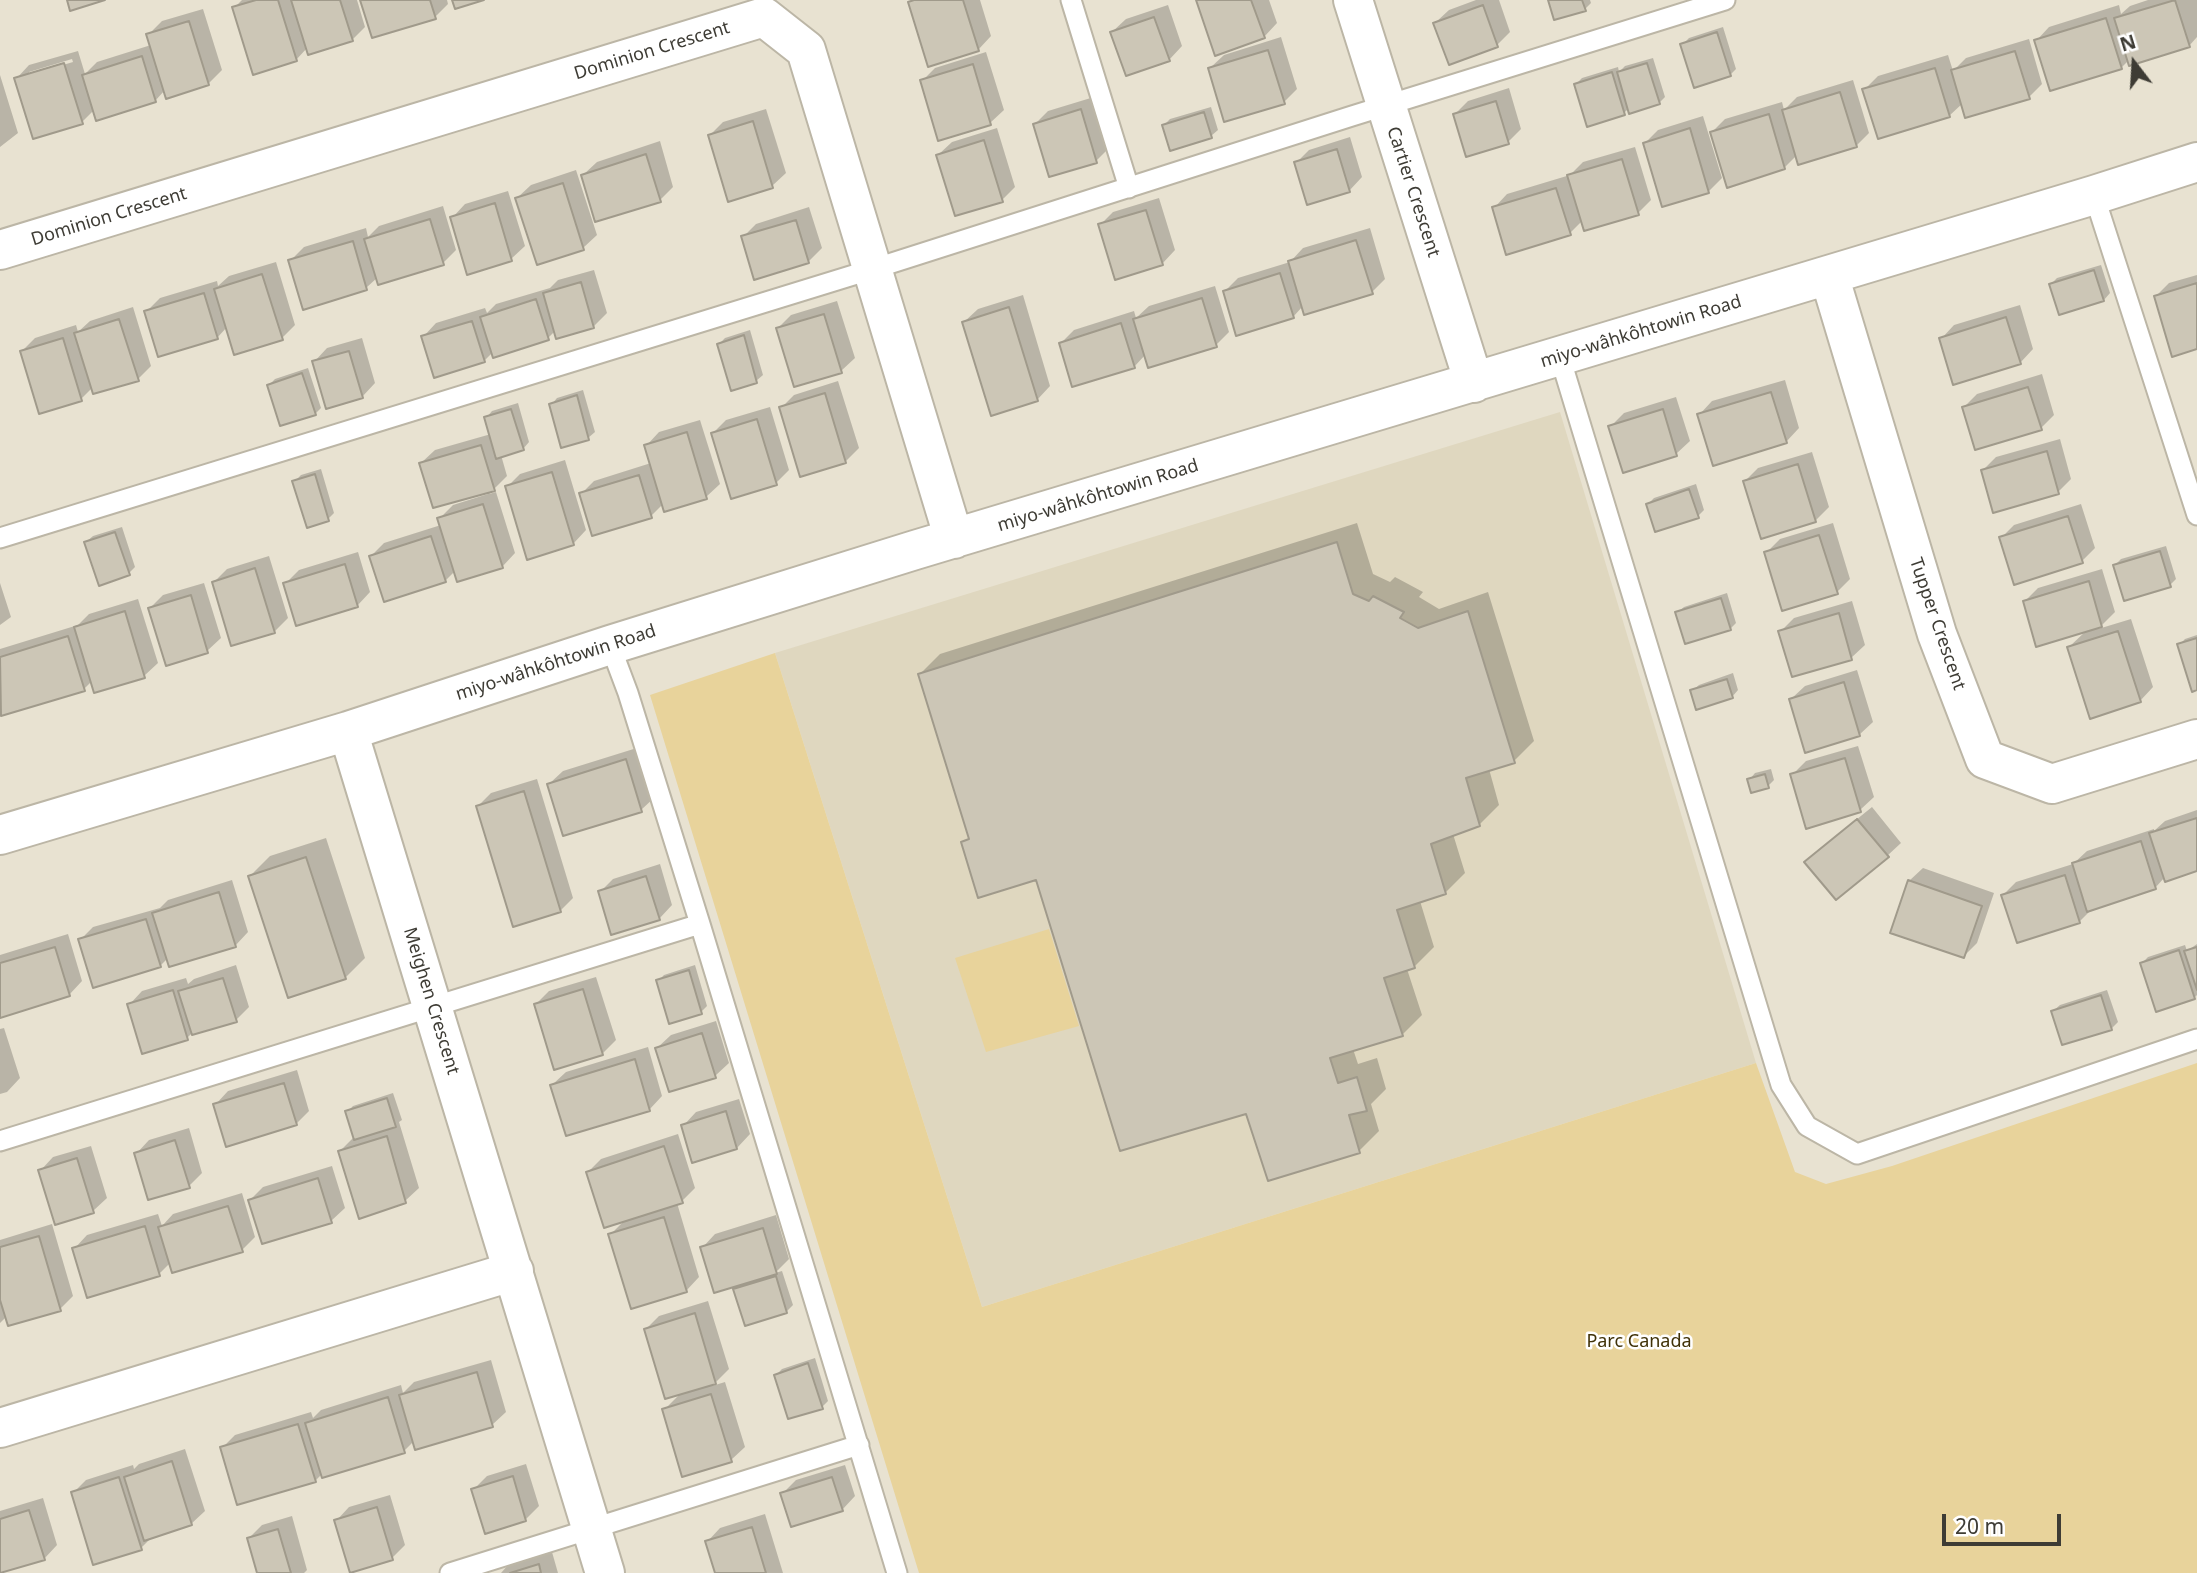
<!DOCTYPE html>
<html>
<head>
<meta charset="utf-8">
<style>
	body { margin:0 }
	#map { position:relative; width:2197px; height:1573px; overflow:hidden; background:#e8e2d1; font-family:"Noto Sans",sans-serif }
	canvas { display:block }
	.north { position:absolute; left:2099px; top:28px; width:70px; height:70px; -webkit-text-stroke:5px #fff; paint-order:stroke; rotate:343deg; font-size:19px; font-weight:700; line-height:28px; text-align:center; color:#3e3c35 }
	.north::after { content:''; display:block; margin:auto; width:24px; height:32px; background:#3e3c35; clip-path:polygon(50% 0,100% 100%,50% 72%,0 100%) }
	.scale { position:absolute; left:1942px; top:1514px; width:119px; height:32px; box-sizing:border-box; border:4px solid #3e3c35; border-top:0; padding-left:9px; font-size:21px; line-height:24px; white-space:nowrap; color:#3e3c35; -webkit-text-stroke:5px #fff; paint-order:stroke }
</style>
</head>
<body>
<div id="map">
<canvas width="2197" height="1573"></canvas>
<div class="north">N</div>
<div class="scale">20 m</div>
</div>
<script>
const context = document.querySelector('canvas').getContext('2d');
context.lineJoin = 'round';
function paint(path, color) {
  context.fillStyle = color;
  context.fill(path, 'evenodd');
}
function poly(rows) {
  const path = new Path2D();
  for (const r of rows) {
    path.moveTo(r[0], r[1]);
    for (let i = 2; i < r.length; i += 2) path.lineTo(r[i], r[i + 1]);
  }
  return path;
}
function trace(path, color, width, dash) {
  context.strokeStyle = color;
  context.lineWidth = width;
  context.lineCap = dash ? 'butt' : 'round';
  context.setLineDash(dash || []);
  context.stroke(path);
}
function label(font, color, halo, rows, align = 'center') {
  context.font = font + ' "Noto Sans",sans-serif';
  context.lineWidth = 5;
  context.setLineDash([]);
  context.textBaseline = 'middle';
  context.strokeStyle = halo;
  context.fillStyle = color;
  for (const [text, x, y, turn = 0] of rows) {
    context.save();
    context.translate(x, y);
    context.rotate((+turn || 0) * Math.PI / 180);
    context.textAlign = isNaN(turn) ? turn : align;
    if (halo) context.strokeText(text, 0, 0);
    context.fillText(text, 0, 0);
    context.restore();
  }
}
const built = poly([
	[1560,412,1756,1063,982,1307,775,653]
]);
const green = poly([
	[775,653,982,1307,1756,1063,1795,1172,1826,1184,1892,1166,2197,1063,2197,1573,919,1573,650,695],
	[1049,929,1079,1026,986,1052,955,958]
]);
const shadow = poly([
	[242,0,357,0,365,27,352,40,307,48,296,60,234,8],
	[362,0,447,0,448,4,435,17],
	[912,0,980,0,991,36,978,50,910,2],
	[1198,0,1269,0,1277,23,1264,37],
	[1476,0,1499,0,1510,32,1497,45,1435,23,1449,10],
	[1550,0,1590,0,1591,3,1585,9],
	[2148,0,2197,0,2197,37,2189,46,2129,60,2121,68,2036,41,2049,27,2119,5,2121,14,2130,6],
	[1168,5,1182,46,1169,60,1112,32,1126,19],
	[203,9,222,70,208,84,165,90,155,101,94,110,82,122,16,79,29,65,78,51,85,74,97,62,151,45,148,35,162,21],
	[72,59,73,62,29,75,29,72],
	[1723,27,1736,69,1730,75,1682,45,1689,38],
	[1281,37,1297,89,1284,102,1210,68,1224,55],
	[2029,39,2042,84,2029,97,1963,103,1949,116,1864,90,1878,76,1948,55,1953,71,1966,58],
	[986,52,1004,110,990,123,922,81,935,68],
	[1653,58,1665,97,1659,103,1629,108,1624,113,1576,84,1582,78,1618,67,1619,72,1625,66],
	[0,75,18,133,0,147],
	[1853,80,1869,133,1856,146,1797,155,1784,168,1712,132,1725,119,1782,102,1784,110,1797,97],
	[1509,88,1521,129,1508,142,1455,114,1468,101],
	[1094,97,1109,148,1096,161,1035,124,1048,111],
	[1211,107,1218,130,1211,136,1164,125,1170,119],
	[766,109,786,173,772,186,710,135,723,122],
	[1703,116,1722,178,1708,192,1645,143,1658,130],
	[997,128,1015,187,1002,200,938,155,952,142],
	[1350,137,1362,177,1349,191,1296,163,1309,150],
	[660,141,673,187,660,200,583,175,597,162],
	[1635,147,1651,200,1638,213,1583,220,1570,233,1494,208,1507,194,1570,175,1583,162],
	[576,170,597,235,583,248,517,198,531,185],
	[508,191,525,246,511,259,452,218,465,204],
	[1159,198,1175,250,1162,264,1100,225,1113,212],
	[443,206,456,250,443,263,378,277,366,288,290,261,304,247,366,228,368,237,379,226],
	[809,207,822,248,808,262,743,237,756,224],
	[1370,228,1385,279,1372,292,1303,306,1293,317,1225,291,1238,278,1290,262,1303,248],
	[276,262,295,325,282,338,227,327,217,338,146,312,160,298,217,281,218,286,229,276],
	[2101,265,2110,293,2104,300,2051,284,2057,278],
	[594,270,607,313,593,327,555,331,548,338,493,352,484,361,423,337,436,323,485,308,487,313,496,304,550,288,558,280],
	[2197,275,2197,348,2156,296,2169,283],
	[1215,286,1229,332,1216,345,1146,354,1134,367,1061,343,1074,330,1134,311,1136,318,1149,306],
	[1023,295,1050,386,1037,400,964,322,978,309],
	[837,301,855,358,841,371,778,328,791,315],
	[2020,305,2033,349,2020,363,1941,339,1954,325],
	[133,307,151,366,138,379,93,387,81,399,22,351,35,338,76,325,78,332,90,321],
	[750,330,763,375,756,381,719,344,725,338],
	[362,338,375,383,362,397,314,362,327,348],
	[308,368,321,408,315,414,269,385,275,379],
	[2042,374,2054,415,2041,428,1964,407,1977,394],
	[1785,380,1799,428,1786,442,1699,415,1712,401],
	[838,381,859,448,846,461,801,475,781,408,794,395],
	[583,390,595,432,588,438,551,405,557,398],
	[1676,397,1690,441,1676,454,1610,427,1624,413],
	[518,403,529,442,523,449,501,455,507,476,489,494,496,492,515,553,502,567,455,571,445,581,371,556,384,543,441,525,439,519,453,505,488,494,488,491,421,463,435,450,491,434,486,418,492,411],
	[770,407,789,470,776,483,713,433,726,420],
	[700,420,720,484,706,497,663,504,651,516,581,494,594,481,651,463,646,446,659,432],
	[2060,439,2071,479,2058,492,1982,471,1996,457],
	[1812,452,1829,507,1815,521,1745,481,1758,468],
	[565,460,586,530,573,544,507,487,520,474],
	[321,469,334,513,328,519,294,482,301,475],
	[1696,484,1704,510,1698,516,1648,504,1654,498],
	[2081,504,2095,548,2082,561,2001,538,2014,525],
	[1357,523,1373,574,1390,582,1395,577,1423,592,1419,597,1439,609,1488,592,1534,741,1514,761,1489,769,1499,805,1479,825,1453,834,1465,873,1445,893,1420,901,1434,947,1414,967,1407,969,1422,1015,1402,1035,1353,1049,1358,1064,1377,1058,1386,1089,1371,1104,1379,1131,1359,1151,1247,1112,1037,878,963,843,970,836,920,674,940,654],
	[1833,523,1850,579,1837,592,1766,553,1780,539],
	[122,527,135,567,129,573,86,542,93,536],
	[2166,546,2176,579,2170,585,2115,565,2121,559],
	[358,552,370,592,357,606,285,584,299,570],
	[269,556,288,618,274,632,214,582,227,569],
	[2102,569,2115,612,2098,629,2131,619,2153,687,2140,701,2069,647,2087,630,2025,601,2038,588],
	[0,583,11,617,0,625],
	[204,583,221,638,207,651,150,608,163,595],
	[1727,593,1736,623,1730,629,1677,613,1684,607],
	[138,599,158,663,144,676,92,681,84,689,2,714,0,706,0,649,78,625,89,614],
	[1852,601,1865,645,1851,658,1780,632,1794,618],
	[2197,635,2197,688,2179,645,2185,639],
	[1857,670,1873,722,1859,735,1791,699,1805,686],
	[1733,673,1738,690,1732,697,1692,691,1699,685],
	[1858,746,1874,797,1860,810,1792,775,1806,761],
	[640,747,655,797,641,810,549,784,563,771],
	[1771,769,1774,780,1768,786,1749,780,1755,773],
	[537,779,573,898,560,911,478,806,491,793],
	[1872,807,1901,843,1887,856,1820,849],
	[2197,810,2197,869,2165,877,2155,888,2093,908,2079,922,2003,895,2016,882,2073,864,2087,851,2154,829,2154,831,2165,821],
	[326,838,365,958,345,978,250,876,270,856],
	[660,864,672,905,659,919,600,892,613,879],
	[1923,868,1994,893,1977,943,1964,956,1909,881],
	[232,880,248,932,235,946,168,958,160,966,80,940,93,927,160,908,168,900],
	[68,934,82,981,69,995,0,1016,0,955],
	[2197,944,2197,995,2194,998,2142,963,2148,957,2185,945,2187,951],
	[236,965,249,1007,236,1020,192,1033,187,1038,129,1005,142,991,186,978,188,984,194,979],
	[695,965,707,1006,701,1012,658,981,664,975],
	[596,977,616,1040,602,1054,536,1004,549,991],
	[2107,990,2118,1022,2111,1029,2053,1011,2060,1005],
	[716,1021,729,1063,715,1076,657,1048,671,1035],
	[4,1028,20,1078,7,1092,0,1094,0,1029],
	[648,1047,662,1096,649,1110,552,1085,566,1072],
	[297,1070,309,1111,296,1124,215,1105,228,1091],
	[393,1093,402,1120,399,1122,419,1188,405,1201,340,1151,354,1137,347,1112,353,1106],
	[739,1099,750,1134,737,1148,683,1126,696,1112],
	[189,1128,202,1173,189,1186,136,1154,149,1140],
	[678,1134,695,1188,682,1201,677,1203,699,1277,686,1291,610,1235,626,1219,588,1172,601,1159],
	[91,1146,107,1198,93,1211,40,1171,53,1157],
	[332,1166,345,1208,331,1221,250,1200,263,1187],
	[242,1193,255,1237,242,1250,171,1262,159,1274,74,1249,87,1235,158,1214,162,1226,173,1214],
	[776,1215,789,1259,775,1273,782,1271,793,1305,786,1312,735,1290,742,1283,702,1248,715,1234],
	[52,1224,73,1296,60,1309,7,1316,0,1323,0,1240],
	[708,1301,729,1369,712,1386,725,1382,745,1447,731,1460,664,1410,681,1393,646,1329,659,1316],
	[815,1358,828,1401,822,1407,776,1375,782,1369],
	[491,1360,506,1412,492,1425,414,1441,404,1451,323,1473,315,1481,222,1448,235,1435,311,1412,313,1418,321,1410,401,1385,403,1393,414,1382],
	[185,1449,205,1511,191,1524,153,1536,141,1548,73,1493,86,1480,133,1465,134,1469,139,1464],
	[526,1464,539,1506,525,1520,473,1490,487,1476],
	[845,1465,855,1496,842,1510,782,1494,796,1480],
	[390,1495,405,1545,392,1558,336,1521,349,1507],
	[43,1498,57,1545,44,1559,0,1572,0,1511],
	[765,1514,783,1573,717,1573,707,1542,720,1528],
	[292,1516,307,1570,304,1573,259,1573,249,1538,262,1525],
	[552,1552,558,1573,501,1573,508,1565]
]);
const building = poly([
	[67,0,105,0,70,11,67,0],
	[256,0,278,0,297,61,253,75,232,7,256,0],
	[291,0,340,0,353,41,308,55,291,0],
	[360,0,430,0,436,19,372,38,360,0],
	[452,0,484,0,455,9,452,0],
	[914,0,963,0,979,51,928,67,908,2,914,0],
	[1196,0,1251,0,1265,38,1215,56,1196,0],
	[1548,0,1582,0,1586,11,1554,20,1548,0],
	[2175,0,2190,47,2129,66,2114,18,2175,0],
	[1483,5,1498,47,1449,65,1433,23,1483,5],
	[1154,17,1170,61,1126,76,1110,32,1154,17],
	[2106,18,2122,69,2050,91,2034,40,2106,18],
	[189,21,209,85,166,99,146,34,189,21],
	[1717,32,1731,76,1694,88,1680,44,1717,32],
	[1268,50,1285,104,1224,122,1208,68,1268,50],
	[2015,51,2030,99,1965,118,1951,70,2015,51],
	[142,56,156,102,96,121,82,75,142,56],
	[64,63,83,124,33,139,14,78,64,63],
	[1647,63,1660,104,1629,114,1617,72,1647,63],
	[973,64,991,125,938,141,920,80,973,64],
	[1935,68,1950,117,1878,139,1862,89,1935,68],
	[1612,72,1625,115,1587,127,1574,84,1612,72],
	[1840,92,1857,147,1798,165,1782,110,1840,92],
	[1496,101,1509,144,1466,157,1453,114,1496,101],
	[1081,109,1097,163,1049,177,1033,124,1081,109],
	[1204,112,1212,138,1170,151,1162,125,1204,112],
	[1769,114,1785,169,1727,188,1710,132,1769,114],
	[753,121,773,188,728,202,708,135,753,121],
	[1690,128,1709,193,1662,207,1643,143,1690,128],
	[984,140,1003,202,955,216,936,155,984,140],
	[1337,149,1350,192,1307,205,1294,162,1337,149],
	[646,154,661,202,595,222,581,175,646,154],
	[1622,159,1639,215,1584,231,1567,175,1622,159],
	[563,183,584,250,537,265,515,198,563,183],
	[1556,188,1571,235,1506,255,1492,207,1556,188],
	[495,203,512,261,467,275,450,217,495,203],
	[1146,210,1163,265,1115,280,1098,224,1146,210],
	[430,219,444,265,378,285,364,239,430,219],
	[796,220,809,263,754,280,741,236,796,220],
	[1356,240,1373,294,1304,315,1288,261,1356,240],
	[353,241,367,290,303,310,288,260,353,241],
	[2094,270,2104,301,2059,315,2049,284,2094,270],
	[1280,273,1294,318,1236,336,1223,291,1280,273],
	[262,274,283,340,234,355,214,289,262,274],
	[581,282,594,328,556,339,543,293,581,282],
	[2197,283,2197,349,2172,357,2154,296,2197,283],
	[204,293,218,339,158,357,144,311,204,293],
	[1202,298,1217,347,1148,368,1133,319,1202,298],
	[536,299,549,340,493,358,480,317,536,299],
	[1009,307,1038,401,991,416,962,322,1009,307],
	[824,314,842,373,794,387,776,328,824,314],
	[2006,317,2021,364,1953,385,1939,338,2006,317],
	[119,319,139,381,93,394,74,333,119,319],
	[472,321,485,362,434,378,421,336,472,321],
	[1121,323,1135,368,1072,387,1059,343,1121,323],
	[744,335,757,383,731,391,717,344,744,335],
	[63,338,82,401,39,414,20,351,63,338],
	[349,351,363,398,326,409,312,361,349,351],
	[302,373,316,415,280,426,267,385,302,373],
	[2028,387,2042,430,1975,450,1962,407,2028,387],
	[1771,392,1787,443,1713,466,1697,414,1771,392],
	[825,393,846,463,800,477,779,407,825,393],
	[577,395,589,440,561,448,549,404,577,395],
	[511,409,524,450,496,459,484,417,511,409],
	[1663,409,1677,456,1623,473,1608,426,1663,409],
	[757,419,777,485,731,499,711,433,757,419],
	[687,432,707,499,664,512,644,445,687,432],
	[481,445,495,491,433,508,419,463,481,445],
	[2047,451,2059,494,1993,513,1981,470,2047,451],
	[1798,464,1816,522,1761,539,1743,481,1798,464],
	[552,472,574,545,527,560,505,486,552,472],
	[315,474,329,521,307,528,292,481,315,474],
	[639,475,652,518,592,536,579,493,639,475],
	[1689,489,1699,518,1655,532,1646,504,1689,489],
	[483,504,503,568,457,582,437,518,483,504],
	[2068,516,2083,563,2014,585,1999,537,2068,516],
	[115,532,130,575,99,586,84,542,115,532],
	[1819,535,1838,594,1782,611,1764,552,1819,535],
	[431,536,446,582,384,602,369,556,431,536],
	[1337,542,1353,594,1369,601,1373,596,1404,612,1400,618,1418,628,1468,611,1515,763,1466,778,1480,826,1431,844,1446,894,1397,910,1415,968,1384,978,1403,1036,1330,1058,1338,1083,1357,1077,1367,1111,1349,1115,1360,1153,1268,1181,1246,1114,1120,1151,1036,880,978,898,961,842,969,839,918,674,1337,542],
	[2160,551,2171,587,2124,601,2113,565,2160,551],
	[345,564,358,607,296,626,283,583,345,564],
	[255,568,275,633,231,646,212,582,255,568],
	[2089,581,2102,627,2036,647,2023,601,2089,581],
	[191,595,208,653,166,666,148,608,191,595],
	[1721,598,1731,630,1685,644,1675,612,1721,598],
	[125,611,145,678,94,693,74,627,125,611],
	[1839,613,1852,660,1792,677,1778,631,1839,613],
	[2118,631,2141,702,2090,719,2067,647,2118,631],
	[68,636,85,691,1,716,0,657,68,636],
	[2197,638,2197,690,2192,692,2177,644,2197,638],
	[1727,679,1733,698,1696,710,1690,690,1727,679],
	[1844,682,1860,736,1805,753,1789,699,1844,682],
	[1845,758,1861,812,1806,829,1790,774,1845,758],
	[626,759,642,812,563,836,547,784,626,759],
	[1765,774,1769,788,1751,793,1747,779,1765,774],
	[524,791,561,912,513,927,476,806,524,791],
	[2197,818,2197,871,2165,882,2149,833,2197,818],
	[1857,819,1889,857,1836,900,1804,862,1857,819],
	[2141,841,2156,889,2087,912,2072,863,2141,841],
	[306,857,346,979,288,998,248,876,306,857],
	[2065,875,2080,923,2017,943,2001,895,2065,875],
	[646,876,660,920,611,935,598,891,646,876],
	[1908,880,1982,906,1964,958,1890,933,1908,880],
	[219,892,236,947,169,967,152,913,219,892],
	[146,919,161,967,93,988,78,939,146,919],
	[55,947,70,996,0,1018,0,963,55,947],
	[2197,947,2197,990,2184,951,2197,947],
	[2179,950,2195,999,2156,1012,2140,963,2179,950],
	[689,970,702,1014,669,1024,656,980,689,970],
	[223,978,237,1022,192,1035,178,991,223,978],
	[583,989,603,1055,554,1070,534,1004,583,989],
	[173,990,188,1040,142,1054,127,1004,173,990],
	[2101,995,2112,1030,2062,1045,2051,1011,2101,995],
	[702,1033,716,1078,669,1092,655,1048,702,1033],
	[635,1059,650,1111,566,1136,550,1085,635,1059],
	[284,1083,297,1125,226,1147,213,1104,284,1083],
	[387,1098,396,1127,354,1140,345,1111,387,1098],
	[726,1111,737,1149,692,1163,681,1125,726,1111],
	[387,1136,406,1203,359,1219,338,1151,387,1136],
	[175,1140,190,1188,148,1200,134,1153,175,1140],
	[664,1146,683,1203,604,1228,586,1172,664,1146],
	[77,1158,94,1213,55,1225,38,1170,77,1158],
	[318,1178,332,1223,262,1244,248,1200,318,1178],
	[228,1206,243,1252,172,1273,158,1227,228,1206],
	[664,1217,687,1292,631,1309,608,1234,664,1217],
	[145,1226,160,1276,87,1298,72,1248,145,1226],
	[763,1228,777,1274,714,1293,700,1247,763,1228],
	[39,1236,61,1311,8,1326,0,1300,0,1247,39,1236],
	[776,1276,787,1313,745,1326,733,1289,776,1276],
	[695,1313,716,1384,665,1399,644,1329,695,1313],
	[808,1363,823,1409,788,1419,774,1375,808,1363],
	[477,1372,493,1427,415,1450,399,1395,477,1372],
	[711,1394,732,1462,682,1477,662,1409,711,1394],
	[388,1397,405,1453,322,1478,305,1423,388,1397],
	[298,1424,316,1482,237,1505,220,1447,298,1424],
	[172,1461,192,1525,144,1541,124,1477,172,1461],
	[513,1476,526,1521,485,1534,471,1489,513,1476],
	[119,1477,142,1550,93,1565,71,1492,119,1477],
	[832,1477,843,1511,791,1527,780,1493,832,1477],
	[377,1507,393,1560,350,1573,334,1520,377,1507],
	[29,1510,45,1560,0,1573,0,1519,29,1510],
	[752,1527,766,1573,715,1573,705,1541,752,1527],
	[278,1529,291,1573,257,1573,247,1538,278,1529],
	[539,1564,541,1573,510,1573,539,1564]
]);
const service = poly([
	[1071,0,1129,188],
	[2094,195,2197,515],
	[1560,357,1781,1085,1807,1126,1857,1154,2197,1039],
	[0,538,873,269,1352,116,1725,0],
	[610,645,628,693,700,924,897,1573],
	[0,1141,700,924],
	[450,1573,859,1445]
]);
const minor = poly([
	[1353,0,1474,383],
	[0,250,764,17,806,50,954,539],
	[1829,275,1937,634,1985,759,2052,784,2197,739],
	[348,731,605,1573],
	[0,835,348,731,610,645,915,550,2094,195,2197,162],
	[0,1428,514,1271]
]);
const streetNames = [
	["Dominion Crescent",652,51,-17],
	["Cartier Crescent",1413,192,72],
	["Dominion Crescent",109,217,-17],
	["miyo-wâhkôhtowin Road",1641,332,-17],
	["miyo-wâhkôhtowin Road",1098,496,-17],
	["Tupper Crescent",1937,624,71],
	["miyo-wâhkôhtowin Road",556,663,-18],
	["Meighen Crescent",431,1001,73]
];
const parkNames = [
	["Parc Canada",1639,1342]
];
paint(built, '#dfd7bf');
paint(green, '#e8d39b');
paint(shadow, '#0003');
paint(building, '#ccc6b6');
trace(building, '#a09a8b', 2);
trace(service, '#bcb6a6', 23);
trace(minor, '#bcb6a6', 42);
trace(service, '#fff', 19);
trace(minor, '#fff', 38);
label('18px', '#3e3c35', '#fff', streetNames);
label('18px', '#403208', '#fff', parkNames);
</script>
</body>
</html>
